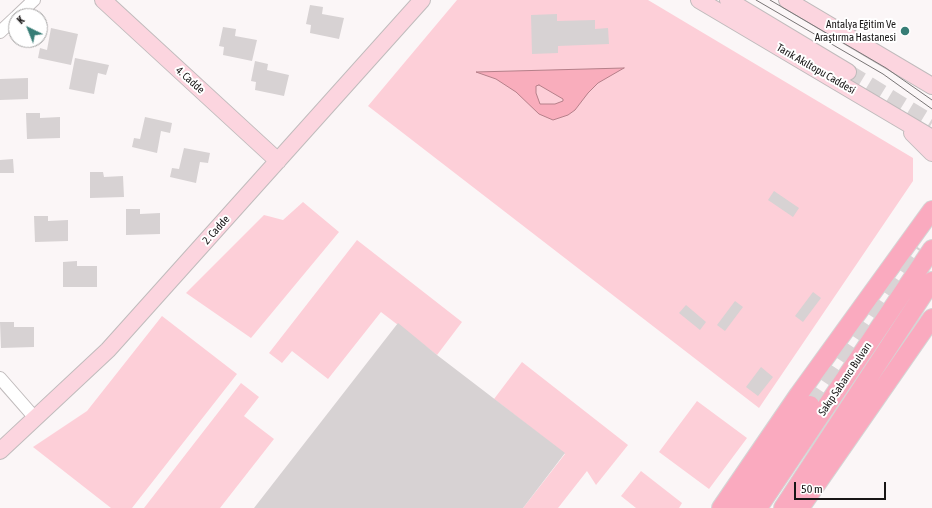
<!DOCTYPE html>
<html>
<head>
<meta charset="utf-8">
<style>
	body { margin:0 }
	#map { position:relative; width:932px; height:508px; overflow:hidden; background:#fbf6f7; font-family:"Asap Condensed",sans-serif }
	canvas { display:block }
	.north { position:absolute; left:8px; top:8px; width:40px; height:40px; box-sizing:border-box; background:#fff; border:1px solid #a3a2a2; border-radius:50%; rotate:317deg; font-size:11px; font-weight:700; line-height:16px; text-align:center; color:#181616 }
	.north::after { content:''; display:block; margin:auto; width:14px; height:18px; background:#377d76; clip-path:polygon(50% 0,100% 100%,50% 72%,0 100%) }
	.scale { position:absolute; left:794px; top:482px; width:92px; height:18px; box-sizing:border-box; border:2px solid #181616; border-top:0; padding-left:5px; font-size:12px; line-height:14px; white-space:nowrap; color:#181616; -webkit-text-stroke:3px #fff; paint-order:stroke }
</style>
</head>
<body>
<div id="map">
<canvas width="932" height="508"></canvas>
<div class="north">K</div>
<div class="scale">50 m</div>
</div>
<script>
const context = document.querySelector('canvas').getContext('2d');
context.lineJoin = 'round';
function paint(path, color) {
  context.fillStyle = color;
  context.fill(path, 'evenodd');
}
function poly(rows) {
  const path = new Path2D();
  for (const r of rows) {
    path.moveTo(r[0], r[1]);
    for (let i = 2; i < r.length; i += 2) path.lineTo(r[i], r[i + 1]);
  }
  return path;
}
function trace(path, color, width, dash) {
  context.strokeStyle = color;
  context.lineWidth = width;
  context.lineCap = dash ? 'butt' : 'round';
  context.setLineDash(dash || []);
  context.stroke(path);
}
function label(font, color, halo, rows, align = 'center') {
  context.font = font + ' "Asap Condensed",sans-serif';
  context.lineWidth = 4;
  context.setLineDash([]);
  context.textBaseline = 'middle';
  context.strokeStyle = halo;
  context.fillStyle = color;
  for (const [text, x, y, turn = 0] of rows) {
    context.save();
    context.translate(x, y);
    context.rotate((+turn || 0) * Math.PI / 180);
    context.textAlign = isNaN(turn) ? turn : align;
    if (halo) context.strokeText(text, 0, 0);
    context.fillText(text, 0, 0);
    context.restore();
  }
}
const green = poly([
	[457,0,648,0,913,158,913,181,759,408,368,106],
	[303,202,339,232,251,338,186,293,264,215,283,220],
	[357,240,462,322,437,355,381,312,328,379,292,351,282,363,269,353],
	[162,316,237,374,132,508,111,508,33,447,87,411],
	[522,362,628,445,596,485,587,471,558,508,523,508,565,454,494,399],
	[241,383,259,397,244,416,274,439,220,508,144,508],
	[697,401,747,438,709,489,659,452],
	[641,471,682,503,679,508,636,508,621,496]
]);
const water = poly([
	[624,68,598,83,588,93,575,110,568,115,553,120,539,114,516,92,496,79,476,72,624,68],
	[539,85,563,99,563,101,555,104,540,104,536,93,536,86,539,85]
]);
const building = poly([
	[310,5,323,7,322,14,344,18,339,39,310,33,311,25,306,24],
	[557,14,557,21,595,20,595,29,608,28,609,44,558,46,558,53,532,54,531,15],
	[223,27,236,29,235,36,257,40,252,61,223,55,224,47,219,46],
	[51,28,78,34,71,65,38,58,40,48,47,50],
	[75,58,109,65,106,75,98,73,94,94,69,89],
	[255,61,268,64,267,70,289,75,284,96,255,90,256,82,251,81],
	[28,78,28,99,0,100,0,79],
	[26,113,40,113,40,118,60,117,60,138,27,139],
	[145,117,172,123,170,133,161,131,157,153,132,147,134,138,140,139],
	[184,148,210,153,208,163,200,162,196,183,170,177,172,168,179,169],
	[13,159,14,173,0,173,0,160],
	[90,172,103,172,104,177,123,176,124,197,90,198],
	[774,191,799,208,793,217,768,200],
	[126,209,140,209,140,214,160,213,160,234,126,235],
	[34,216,48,216,48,221,68,220,68,241,35,242],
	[77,261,77,266,97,266,97,287,63,287,63,262],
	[813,292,821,298,803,322,795,316],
	[735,301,743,307,725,331,717,325],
	[686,305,706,322,700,330,679,313],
	[0,322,14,322,14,327,34,327,34,347,1,348],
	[398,323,437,355,565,453,523,508,254,508],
	[761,367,773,377,758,396,746,387]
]);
const secondaryTunnel = poly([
	[848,72,932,123]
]);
const primaryTunnel = poly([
	[810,405,916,246]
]);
const street = poly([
	[17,16,34,0],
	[0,32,16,17],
	[0,378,35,418]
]);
const secondary = poly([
	[103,0,278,161],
	[699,0,932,138],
	[728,0,848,72],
	[787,0,932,86],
	[912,133,932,153],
	[0,451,108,350,422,0]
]);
const primary = poly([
	[721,508,799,394,932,210],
	[740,508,810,405],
	[758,508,932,249],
	[783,508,932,281],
	[800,508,932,318]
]);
const tram = poly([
	[756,0,883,74,932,109],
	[770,0,886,68,932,100]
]);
const markers = [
	[905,31,5,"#377d76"]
];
const poiNames = [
	["Antalya Eğitim Ve",896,25],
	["Araştırma Hastanesi",896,38]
];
const streetNames = [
	["Tarık Akıltopu Caddesi",816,69,30],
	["4. Cadde",190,80,42],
	["2. Cadde",216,230,-48],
	["Sakıp Sabancı Bulvarı",845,379,-56]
];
paint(green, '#fdcfd8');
paint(water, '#f9adbc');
trace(water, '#b6808a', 1);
paint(building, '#d7d2d3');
trace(secondaryTunnel, '#d9d4d5', 16, [16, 8]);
trace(primaryTunnel, '#d9d4d5', 18, [18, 9]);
trace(street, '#c0bbbc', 14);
trace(secondary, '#c0bbbc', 18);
trace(primary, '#d5d5d5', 20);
trace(street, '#fff', 12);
trace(secondary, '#fcd5df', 16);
trace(primary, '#faaabf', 18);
trace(tram, '#797576', 1);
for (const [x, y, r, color] of markers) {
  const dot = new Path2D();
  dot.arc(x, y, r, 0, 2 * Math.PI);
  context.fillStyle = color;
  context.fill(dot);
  trace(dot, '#fff', 1.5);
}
label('11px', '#181616', '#fff', poiNames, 'right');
label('11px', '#181616', '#fff', streetNames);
</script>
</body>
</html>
